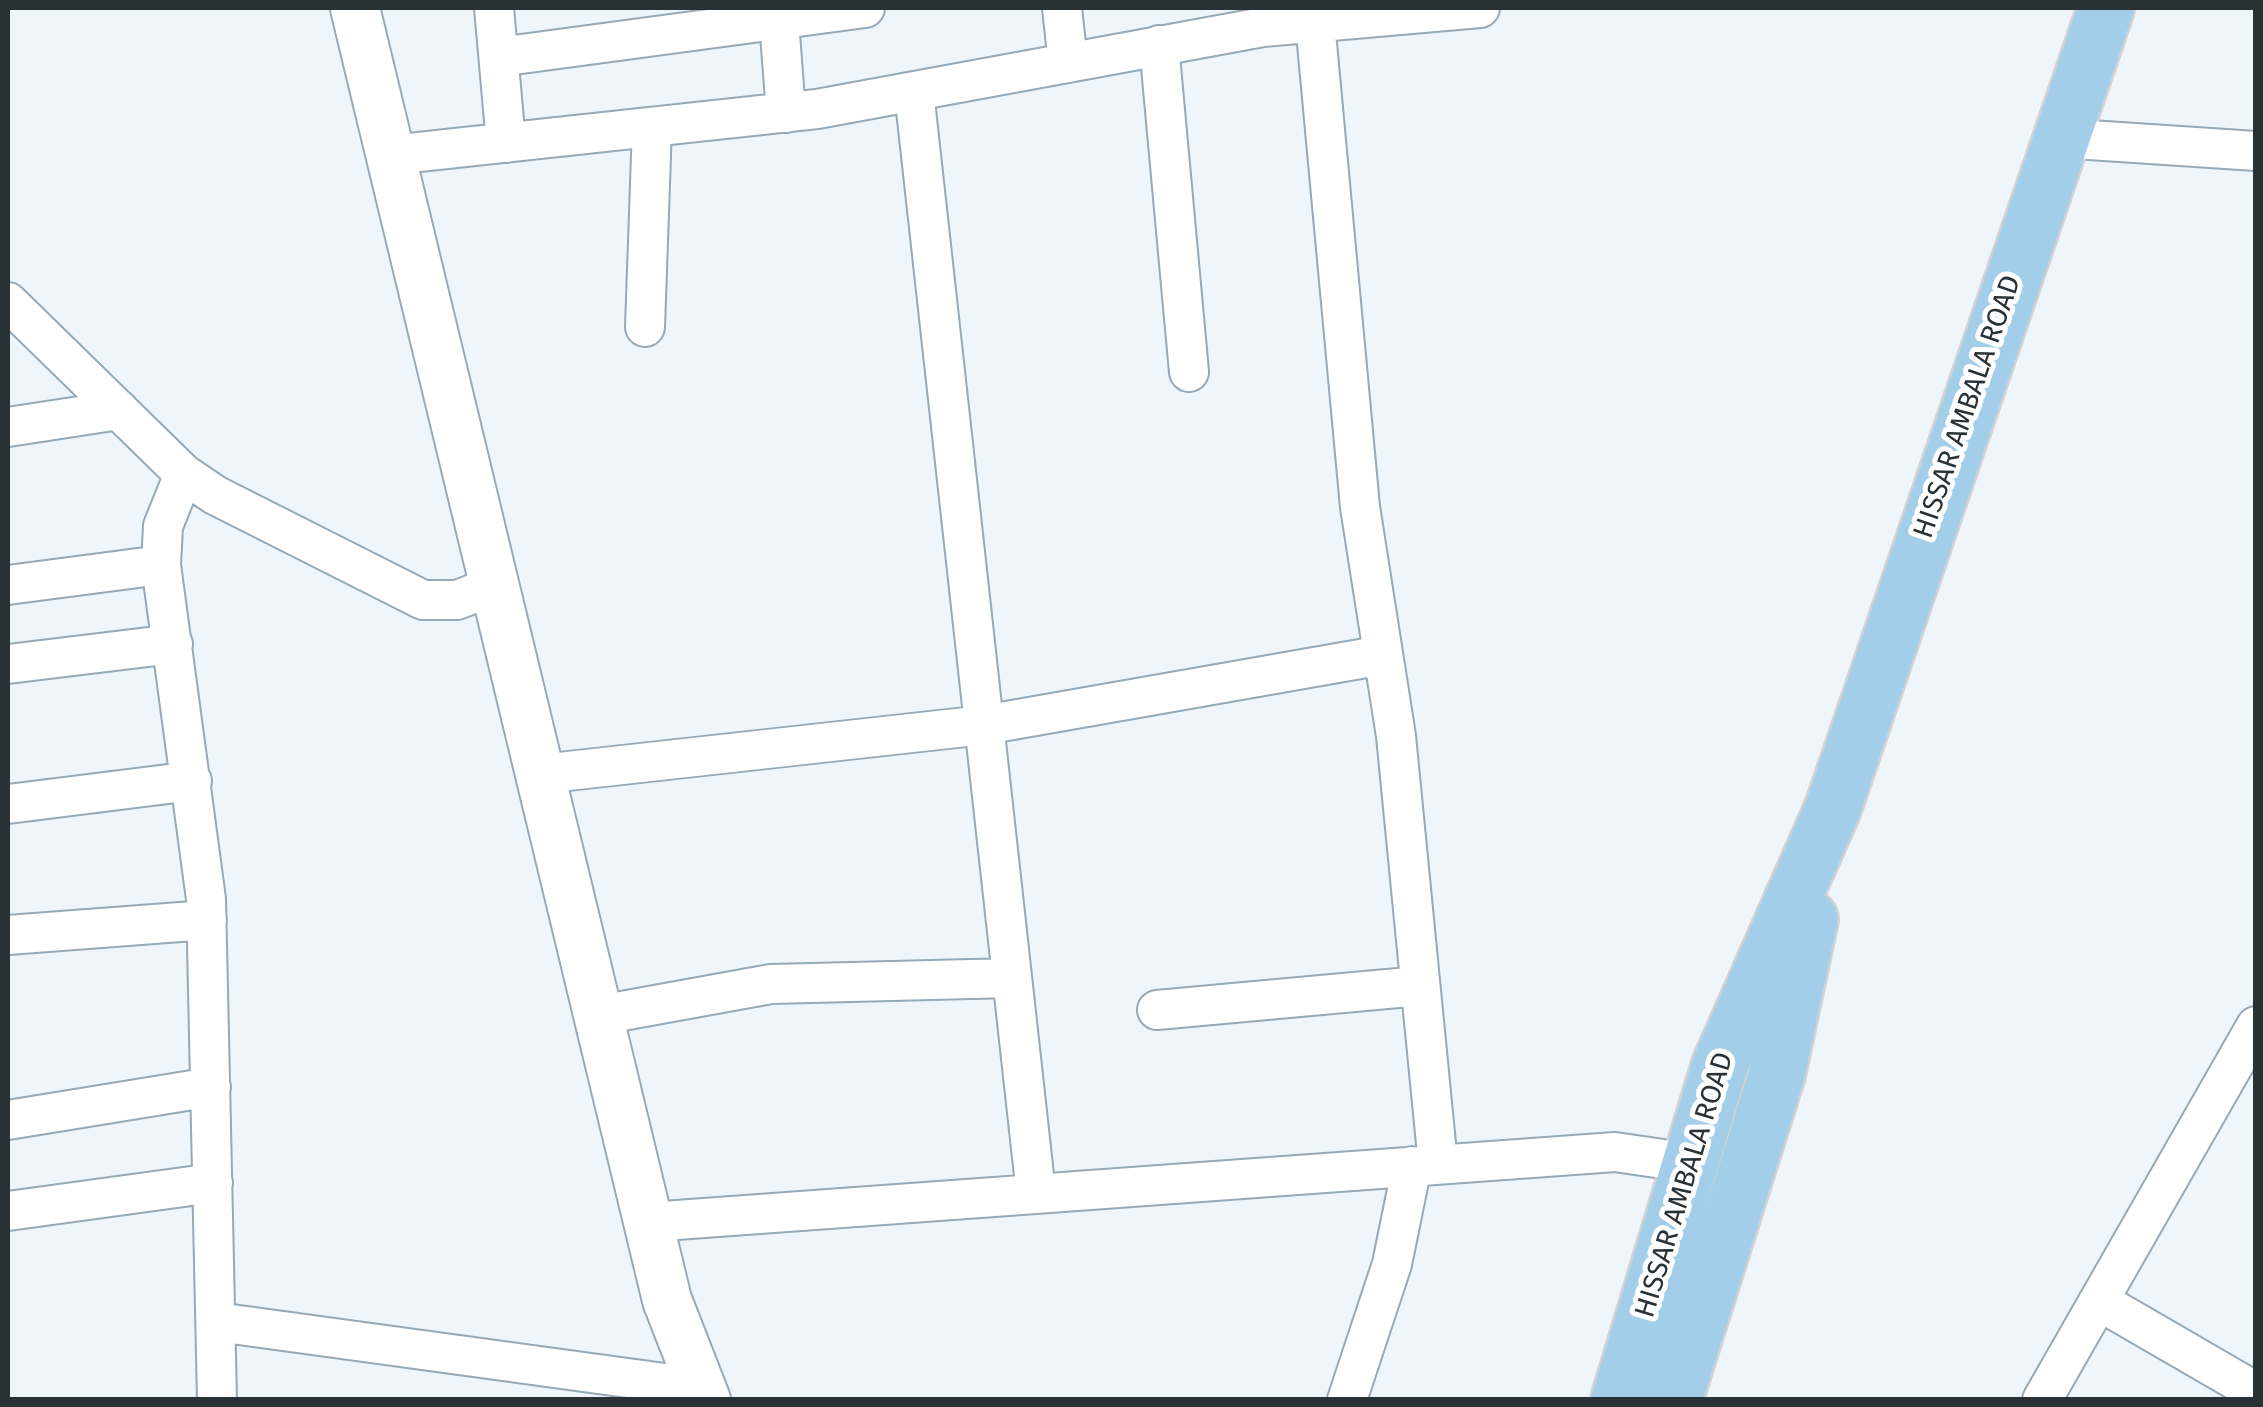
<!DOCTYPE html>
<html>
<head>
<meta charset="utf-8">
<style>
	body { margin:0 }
	#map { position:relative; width:2263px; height:1407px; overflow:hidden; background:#eef6fc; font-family:"Fira Sans",sans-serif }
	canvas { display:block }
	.frame { position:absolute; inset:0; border:10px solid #283136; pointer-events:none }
</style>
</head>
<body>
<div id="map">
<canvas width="2263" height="1407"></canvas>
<div class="frame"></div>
</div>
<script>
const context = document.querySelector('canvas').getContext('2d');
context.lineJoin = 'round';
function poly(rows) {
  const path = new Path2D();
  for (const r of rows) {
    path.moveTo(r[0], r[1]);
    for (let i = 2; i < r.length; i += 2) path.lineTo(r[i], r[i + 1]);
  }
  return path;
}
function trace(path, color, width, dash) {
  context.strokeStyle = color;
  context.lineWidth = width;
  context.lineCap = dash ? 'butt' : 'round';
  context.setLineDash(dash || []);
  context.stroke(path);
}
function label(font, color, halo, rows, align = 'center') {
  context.font = font + ' "Fira Sans",sans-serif';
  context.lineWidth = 10;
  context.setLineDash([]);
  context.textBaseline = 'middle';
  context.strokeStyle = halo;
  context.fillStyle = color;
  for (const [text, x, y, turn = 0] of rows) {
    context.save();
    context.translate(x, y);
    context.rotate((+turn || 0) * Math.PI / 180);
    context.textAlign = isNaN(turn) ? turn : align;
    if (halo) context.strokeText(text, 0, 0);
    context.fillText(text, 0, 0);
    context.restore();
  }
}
const minor = poly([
	[494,8,506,143],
	[778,8,786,113],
	[1062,8,1068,63],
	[1315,22,1360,507,1396,736,1438,1164],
	[1159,45,1189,372],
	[499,57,865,8],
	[914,92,1036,1193],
	[2059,138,2256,151],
	[391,155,817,109,1263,27,1480,8],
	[8,302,184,474,215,495,423,600,457,600,496,585],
	[645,327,652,127],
	[8,427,119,410],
	[184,474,163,526,161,565,206,899,217,1400],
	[8,585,161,565],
	[8,664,173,644],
	[541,774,984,725,1383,655],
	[8,804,192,781],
	[8,935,207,920],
	[1157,1010,1420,986],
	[600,1015,771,984,1012,978],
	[8,1120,211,1087],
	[8,1211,213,1183],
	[649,1222,1615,1152,1690,1163],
	[2099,1301,2256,1392],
	[217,1322,701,1388],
	[1347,1400,1392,1264,1412,1166],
	[2042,1400,2256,1026]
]);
const tertiary = poly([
	[355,8,667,1300,706,1400]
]);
const primary = poly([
	[1619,1400,1720,1065,1833,808,2106,8],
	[1674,1400,1777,1074,1810,919]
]);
const streetNames = [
	["HISSAR AMBALA ROAD",1968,407,-71],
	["HISSAR AMBALA ROAD",1685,1185,-73]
];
trace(minor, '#95a9b7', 42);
trace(tertiary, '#95a9b7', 52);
trace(primary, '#d0d2d3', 60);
trace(minor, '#fff', 38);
trace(tertiary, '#fff', 48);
trace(primary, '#a2ceea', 55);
label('28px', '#283136', '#fff', streetNames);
</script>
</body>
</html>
